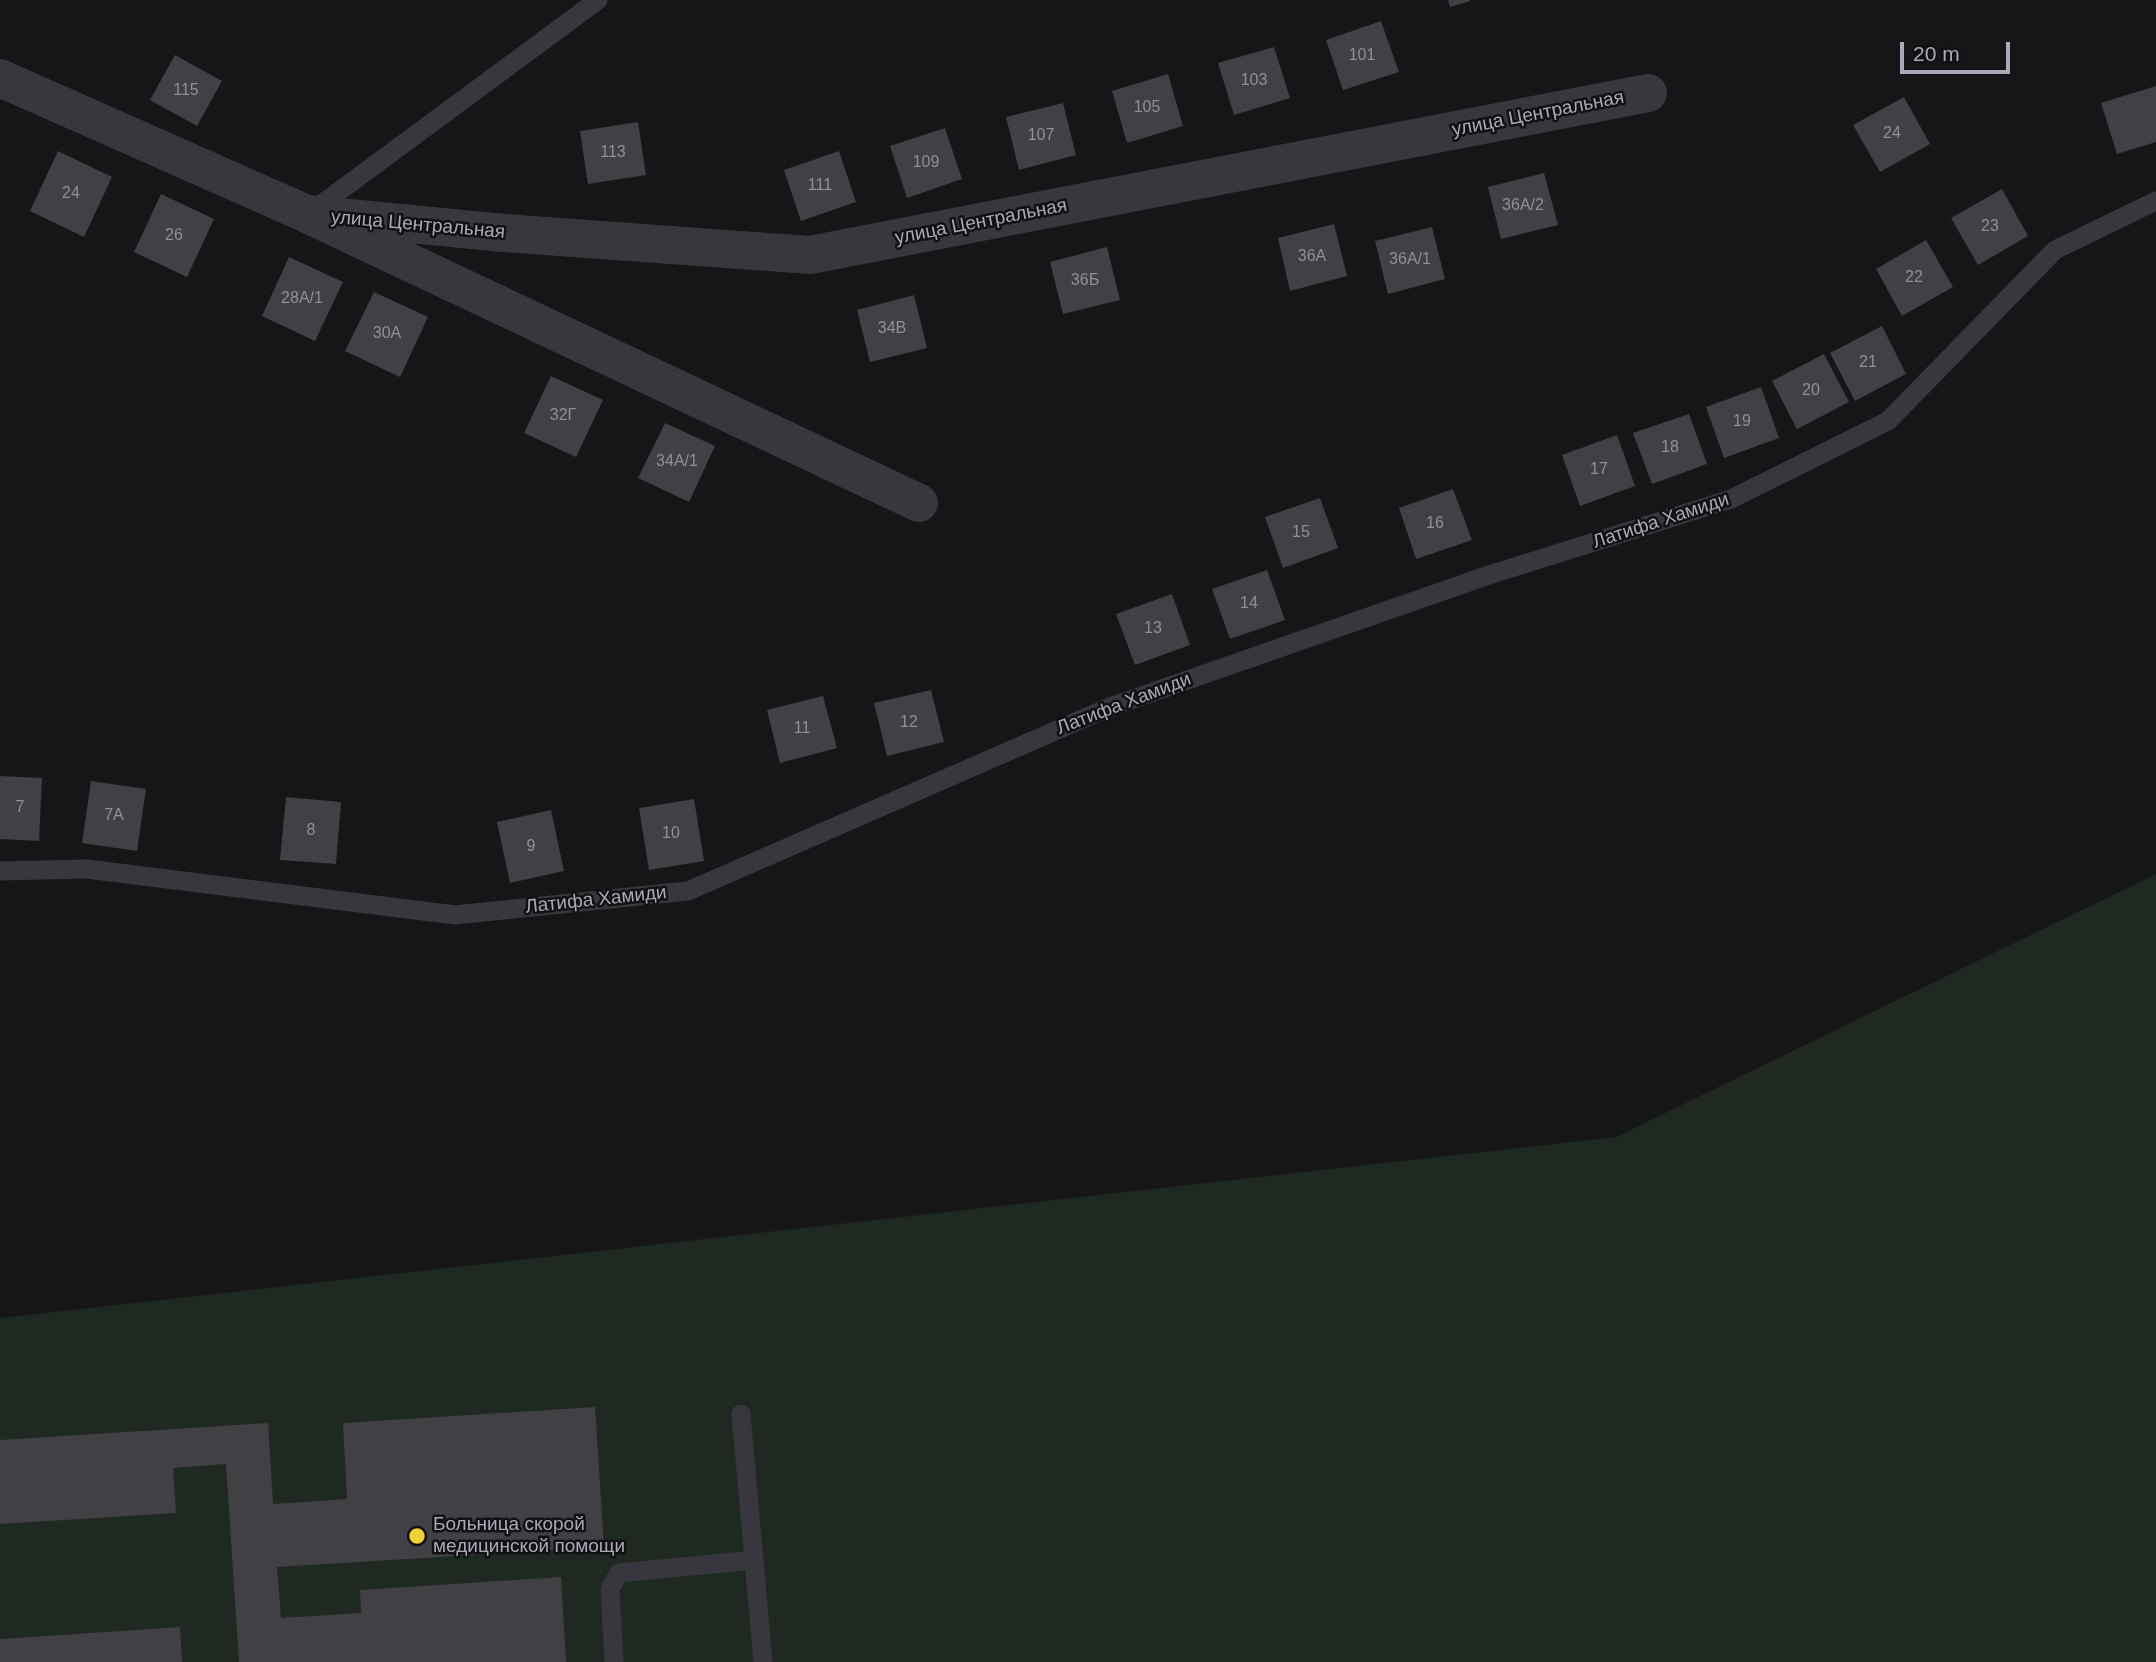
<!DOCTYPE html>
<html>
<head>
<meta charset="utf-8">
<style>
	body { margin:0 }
	#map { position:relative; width:2156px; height:1662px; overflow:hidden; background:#161618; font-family:Arial,sans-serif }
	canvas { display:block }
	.scale { position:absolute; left:1900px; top:42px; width:110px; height:32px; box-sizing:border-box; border:4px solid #a8aab8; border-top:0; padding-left:9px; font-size:21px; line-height:24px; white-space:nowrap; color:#a8aab8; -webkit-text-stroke:5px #111113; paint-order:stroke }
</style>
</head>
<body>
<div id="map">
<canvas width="2156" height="1662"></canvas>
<div class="scale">20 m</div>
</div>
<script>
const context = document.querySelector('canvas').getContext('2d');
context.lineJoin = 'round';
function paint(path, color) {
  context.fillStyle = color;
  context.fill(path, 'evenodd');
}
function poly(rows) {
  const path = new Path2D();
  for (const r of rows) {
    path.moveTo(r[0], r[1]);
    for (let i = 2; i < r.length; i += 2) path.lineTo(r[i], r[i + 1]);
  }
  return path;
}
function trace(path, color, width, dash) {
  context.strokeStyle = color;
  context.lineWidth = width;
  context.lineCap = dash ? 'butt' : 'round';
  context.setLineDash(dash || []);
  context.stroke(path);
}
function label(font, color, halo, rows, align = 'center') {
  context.font = font + ' Arial,sans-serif';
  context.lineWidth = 5;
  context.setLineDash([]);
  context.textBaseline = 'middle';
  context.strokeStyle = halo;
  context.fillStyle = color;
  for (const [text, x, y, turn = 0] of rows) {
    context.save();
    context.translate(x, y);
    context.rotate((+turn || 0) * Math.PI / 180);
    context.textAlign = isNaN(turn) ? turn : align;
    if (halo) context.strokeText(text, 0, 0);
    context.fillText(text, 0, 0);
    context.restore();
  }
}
const green = poly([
	[2156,874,2156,1662,0,1662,0,1318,1616,1137]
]);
const building = poly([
	[1448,0,1470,0,1470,1,1450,7],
	[1381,21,1399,72,1343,90,1326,40],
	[1274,47,1290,98,1234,115,1218,63],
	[175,55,222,81,197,126,150,100],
	[1168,74,1183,126,1127,143,1112,91],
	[2156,86,2156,142,2117,154,2101,103],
	[1904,97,1930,144,1880,172,1853,125],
	[1063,103,1076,155,1019,170,1006,117],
	[638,122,646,175,588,184,580,131],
	[945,128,962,179,907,198,890,146],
	[58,151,112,177,84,237,30,211],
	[839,151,856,202,801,221,784,170],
	[1544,173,1558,225,1501,239,1488,187],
	[2002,189,2028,236,1978,265,1951,218],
	[161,194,214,219,187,277,134,252],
	[1334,224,1347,276,1290,291,1278,238],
	[1432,227,1445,279,1388,294,1375,241],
	[1926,240,1953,287,1902,316,1876,269],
	[1107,247,1120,300,1063,314,1050,262],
	[289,257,343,282,315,341,262,316],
	[374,292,428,317,400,377,345,351],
	[914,295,927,348,870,362,857,310],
	[1882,326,1906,374,1855,401,1830,353],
	[1824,354,1849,402,1797,429,1772,381],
	[551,376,603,400,576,457,524,433],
	[1761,387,1779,438,1724,458,1706,407],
	[1689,414,1707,464,1652,484,1633,433],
	[665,423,715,446,689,502,638,478],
	[1617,435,1635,486,1580,506,1562,455],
	[1453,489,1472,540,1416,559,1399,508],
	[1320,498,1338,548,1283,568,1265,517],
	[1267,570,1285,620,1230,639,1212,589],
	[1172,594,1190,645,1135,665,1116,614],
	[931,690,944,742,887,756,874,703],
	[823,696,837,748,780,763,767,710],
	[0,776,42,778,39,841,0,839],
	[91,781,146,789,137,851,82,843],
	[286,797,341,802,336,864,280,860],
	[694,799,704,861,649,870,639,808],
	[551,810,564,871,510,883,497,822],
	[595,1407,604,1547,277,1567,281,1618,361,1613,360,1590,561,1577,566,1662,239,1662,226,1464,173,1468,176,1513,0,1524,0,1440,268,1423,273,1504,347,1499,343,1423],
	[180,1627,182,1662,0,1662,0,1639]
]);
const lane = poly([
	[311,212,598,0],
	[0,871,87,869,455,915,688,891,1110,707,1489,575,1731,499,1888,421,2055,250,2156,201],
	[741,1414,763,1662],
	[614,1662,610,1589,619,1573,754,1560]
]);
const street = poly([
	[0,78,307,214,919,503],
	[307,214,504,233,810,255,1648,93]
]);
const markers = [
	[417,1536,9,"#f1d034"]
];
const numberNames = [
	["101",1362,56],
	["103",1254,81],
	["115",186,91],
	["105",1147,108],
	["24",1892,134],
	["107",1041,136],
	["113",613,153],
	["109",926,163],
	["111",820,186],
	["24",71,194],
	["36А/2",1523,206],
	["23",1990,227],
	["26",174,236],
	["36А",1312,257],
	["36А/1",1410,260],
	["22",1914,278],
	["36Б",1085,281],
	["28А/1",302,299],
	["34В",892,329],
	["30А",387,334],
	["21",1868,363],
	["20",1811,391],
	["32Г",563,416],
	["19",1742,422],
	["18",1670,448],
	["34А/1",677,462],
	["17",1599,470],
	["16",1435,524],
	["15",1301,533],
	["14",1249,604],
	["13",1153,629],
	["12",909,723],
	["11",802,729],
	["7",20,808],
	["7А",114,816],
	["8",311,831],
	["10",671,834],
	["9",531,847]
];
const streetNames = [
	["улица Центральная",1538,114,-11],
	["улица Центральная",981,222,-11],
	["улица Центральная",418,225,5],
	["Латифа Хамиди",1661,521,-18],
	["Латифа Хамиди",1124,704,-21],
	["Латифа Хамиди",596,900,-6]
];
const poiNames = [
	["Больница скорой",433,1525],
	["медицинской помощи",433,1547]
];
paint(green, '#202822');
paint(building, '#404045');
trace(lane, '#37373d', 19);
trace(street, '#37373d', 38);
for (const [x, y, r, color] of markers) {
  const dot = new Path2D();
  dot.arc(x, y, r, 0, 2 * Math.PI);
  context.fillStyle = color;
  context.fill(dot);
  trace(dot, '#111113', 2.5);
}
label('16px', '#8e909b', null, numberNames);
label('19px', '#a8aab8', '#111113', streetNames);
label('19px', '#a8aab8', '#111113', poiNames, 'left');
</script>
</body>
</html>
